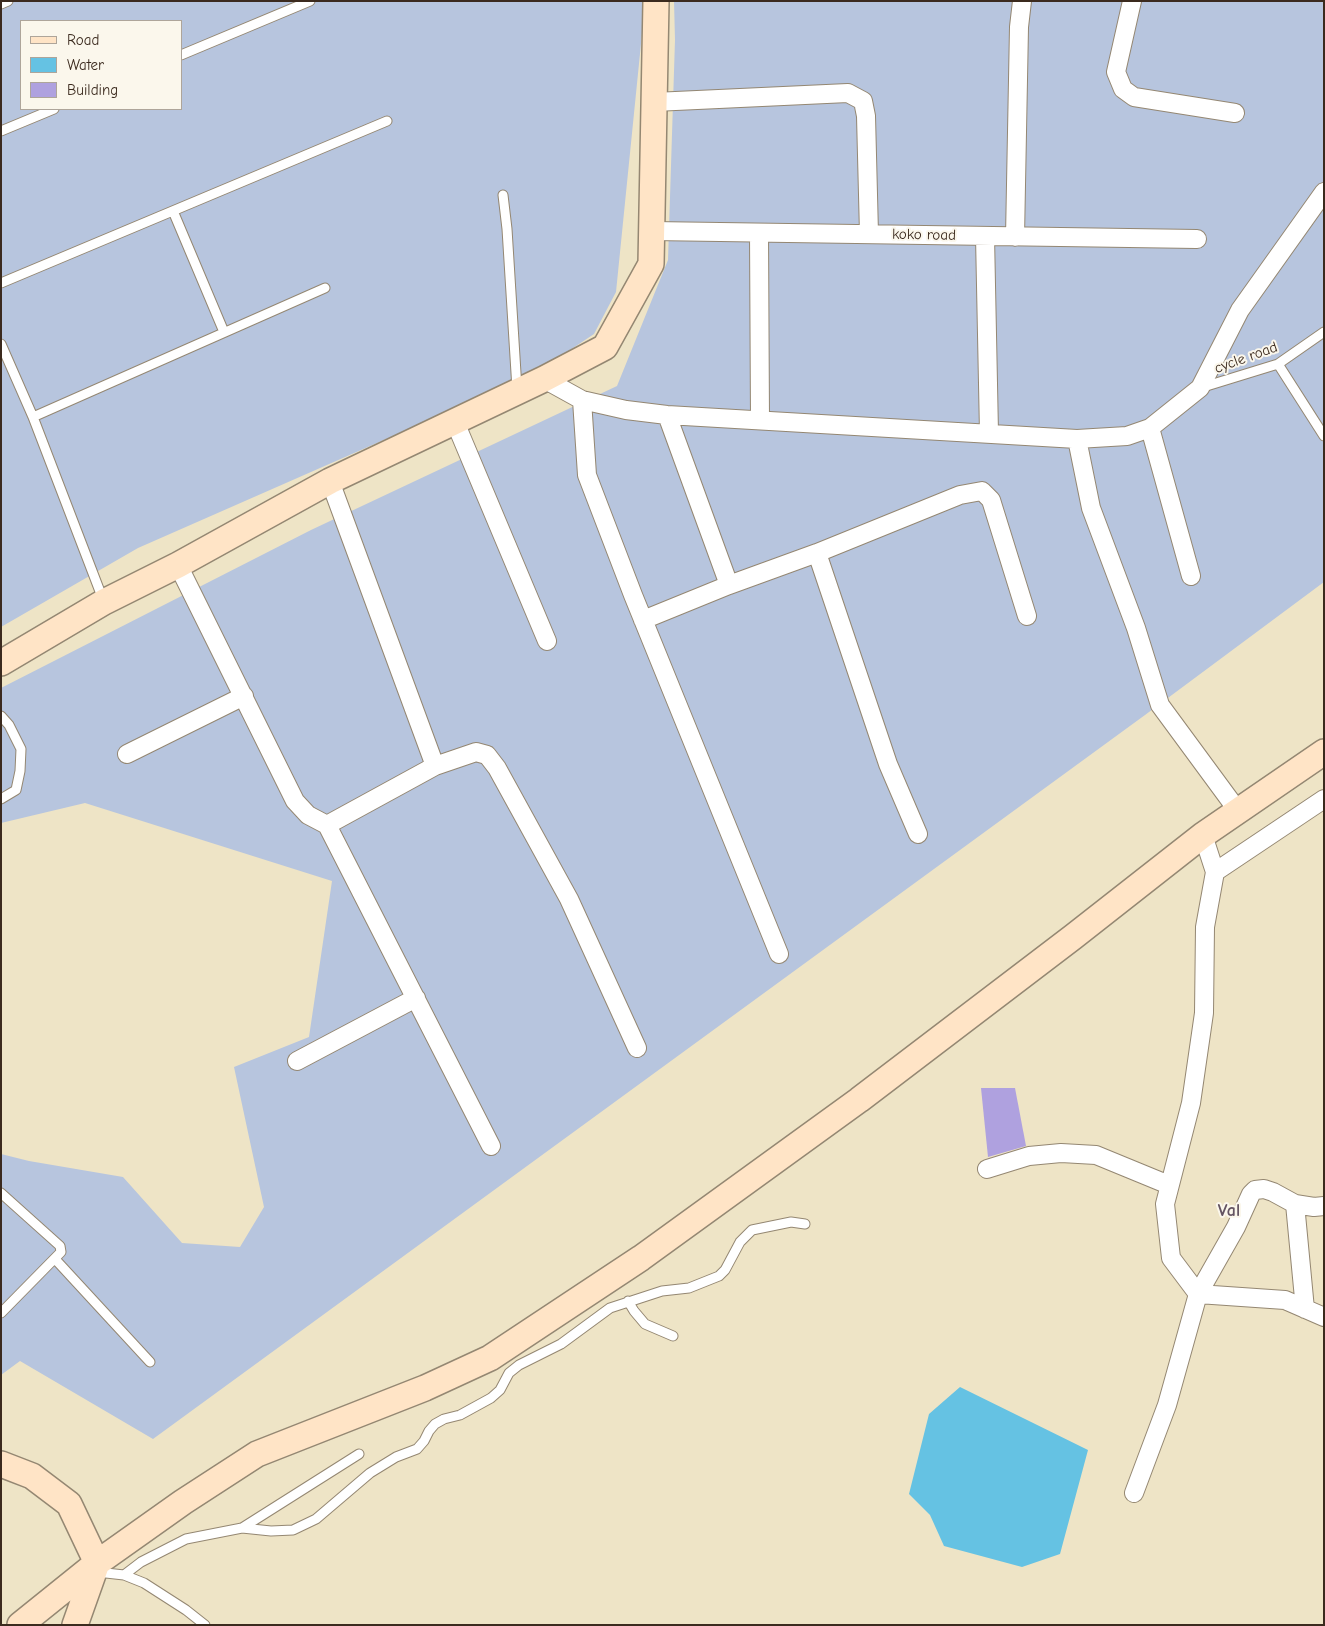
<!DOCTYPE html>
<html>
<head>
<meta charset="utf-8">
<style>
	body { margin:0 }
	#map { position:relative; width:1325px; height:1626px; overflow:hidden; background:#eee4c6; font-family:"Comic Neue",sans-serif }
	canvas { display:block }
	.frame { position:absolute; inset:0; border:2px solid #3b2a1e; pointer-events:none }
	.legend { position:absolute; left:20px; top:20px; width:162px; height:90px; box-sizing:border-box; background:#fbf7ec; border:1px solid #aea59a; margin:0; padding:6px 9px; list-style:none; font-size:15px; color:#3b2a1e }
	.legend li { display:flex; align-items:center; gap:10px; height:25px }
	.legend b { width:25px; border:1px solid #aea59a }
</style>
</head>
<body>
<div id="map">
<canvas width="1325" height="1626"></canvas>
<div class="frame"></div>
<ul class="legend">
<li><b style="height:6px;background:#ffe4c6"></b>Road</li>
<li><b style="height:14px;background:#65c2e3"></b>Water</li>
<li><b style="height:14px;background:#afa1df"></b>Building</li>
</ul>
</div>
<script>
const context = document.querySelector('canvas').getContext('2d');
context.lineJoin = 'round';
function paint(path, color) {
  context.fillStyle = color;
  context.fill(path, 'evenodd');
}
function poly(rows) {
  const path = new Path2D();
  for (const r of rows) {
    path.moveTo(r[0], r[1]);
    for (let i = 2; i < r.length; i += 2) path.lineTo(r[i], r[i + 1]);
  }
  return path;
}
function trace(path, color, width, dash) {
  context.strokeStyle = color;
  context.lineWidth = width;
  context.lineCap = dash ? 'butt' : 'round';
  context.setLineDash(dash || []);
  context.stroke(path);
}
function label(font, color, halo, rows, align = 'center') {
  context.font = font + ' "Comic Neue",sans-serif';
  context.lineWidth = 4;
  context.setLineDash([]);
  context.textBaseline = 'middle';
  context.strokeStyle = halo;
  context.fillStyle = color;
  for (const [text, x, y, turn = 0] of rows) {
    context.save();
    context.translate(x, y);
    context.rotate((+turn || 0) * Math.PI / 180);
    context.textAlign = isNaN(turn) ? turn : align;
    if (halo) context.strokeText(text, 0, 0);
    context.fillText(text, 0, 0);
    context.restore();
  }
}
const industrial = poly([
	[1,1,642,1,644,14,616,292,594,334,534,374,138,548,1,627],
	[21,21,181,21,181,109,21,109],
	[674,1,1324,1,1324,582,1145,715,153,1439,20,1361,1,1375,1,1154,29,1161,123,1177,182,1243,240,1247,264,1207,234,1067,309,1037,332,881,85,803,1,823,1,688,311,530,617,386,668,260,675,40]
]);
const water = poly([
	[960,1387,1088,1450,1060,1554,1022,1567,944,1546,930,1515,909,1494,929,1414]
]);
const building = poly([
	[981,1088,1015,1088,1026,1146,988,1157]
]);
const lane = poly([
	[1,4,8,1],
	[181,55,310,1],
	[1,131,54,109],
	[503,195,507,229,517,389],
	[173,211,224,332],
	[1,283,387,121],
	[1,344,33,417,104,602],
	[1278,364,1324,436],
	[1200,388,1278,364,1324,332],
	[33,417,325,288],
	[1,716,9,725,21,749,20,771,16,790,1,799],
	[1,1193,60,1246,61,1252,1,1313],
	[55,1259,150,1362],
	[628,1301,634,1311,645,1324,673,1336],
	[242,1528,359,1454],
	[97,1572,124,1575,144,1583,186,1610,205,1625],
	[124,1575,141,1562,186,1539,242,1528,271,1531,293,1530,316,1519,370,1473,396,1457,417,1449,424,1441,429,1431,435,1424,444,1419,460,1415,491,1398,500,1390,509,1373,519,1365,561,1344,610,1308,662,1291,689,1288,719,1276,725,1270,740,1242,752,1230,791,1222,805,1224]
]);
const street = poly([
	[1132,1,1116,72,1123,89,1134,97,1235,113],
	[654,102,848,93,863,101,866,116,869,234],
	[652,231,1197,239],
	[759,233,760,420],
	[985,236,989,433],
	[1015,237,1019,27,1022,1],
	[544,379,582,400,626,410,667,415,1077,439,1127,436,1150,428,1200,388,1240,310,1324,192],
	[582,400,587,475,633,595,779,954],
	[667,415,729,585,817,553,888,764,918,834],
	[455,422,547,641],
	[1150,428,1191,576],
	[1077,439,1091,508,1136,628,1160,705,1238,811],
	[817,553,960,495,982,491,991,500,1027,616],
	[178,565,295,801,308,815,327,825,491,1146],
	[643,620,729,585],
	[127,754,244,696],
	[435,766,476,752,487,755,497,768,569,899,637,1048],
	[327,825,435,766,330,481],
	[1203,835,1215,872,1205,927,1204,1013,1191,1103,1165,1204,1171,1258,1198,1294,1285,1300,1324,1317],
	[1215,872,1324,799],
	[297,1061,416,998],
	[987,1169,1029,1156,1061,1153,1096,1155,1169,1185],
	[1295,1204,1305,1309],
	[1134,1493,1167,1405,1198,1294,1236,1227,1251,1194,1255,1190,1264,1189,1273,1192,1295,1204,1314,1207,1324,1206]
]);
const secondary = poly([
	[1,663,104,602,178,565,330,481,544,379,605,347,651,264,656,1],
	[1,1464,32,1476,69,1504,97,1563,75,1625],
	[20,1625,97,1563,183,1502,257,1454,425,1388,490,1358,641,1258,859,1100,1073,937,1203,835,1324,752]
]);
const streetNames = [
	["koko road",924,235,1],
	["cycle road",1246,358,-20]
];
const quarterNames = [
	["Val",1229,1211]
];
paint(industrial, '#b7c5de');
paint(water, '#65c2e3');
paint(building, '#afa1df');
trace(lane, '#948772', 11);
trace(street, '#948772', 20);
trace(secondary, '#948772', 28);
trace(lane, '#fff', 9);
trace(street, '#fff', 18);
trace(secondary, '#ffe4c6', 25);
label('15px', '#3b2a1e', '#fbf7ec', streetNames);
label('bold 18px', '#645462', '#fbf7ec', quarterNames);
</script>
</body>
</html>
